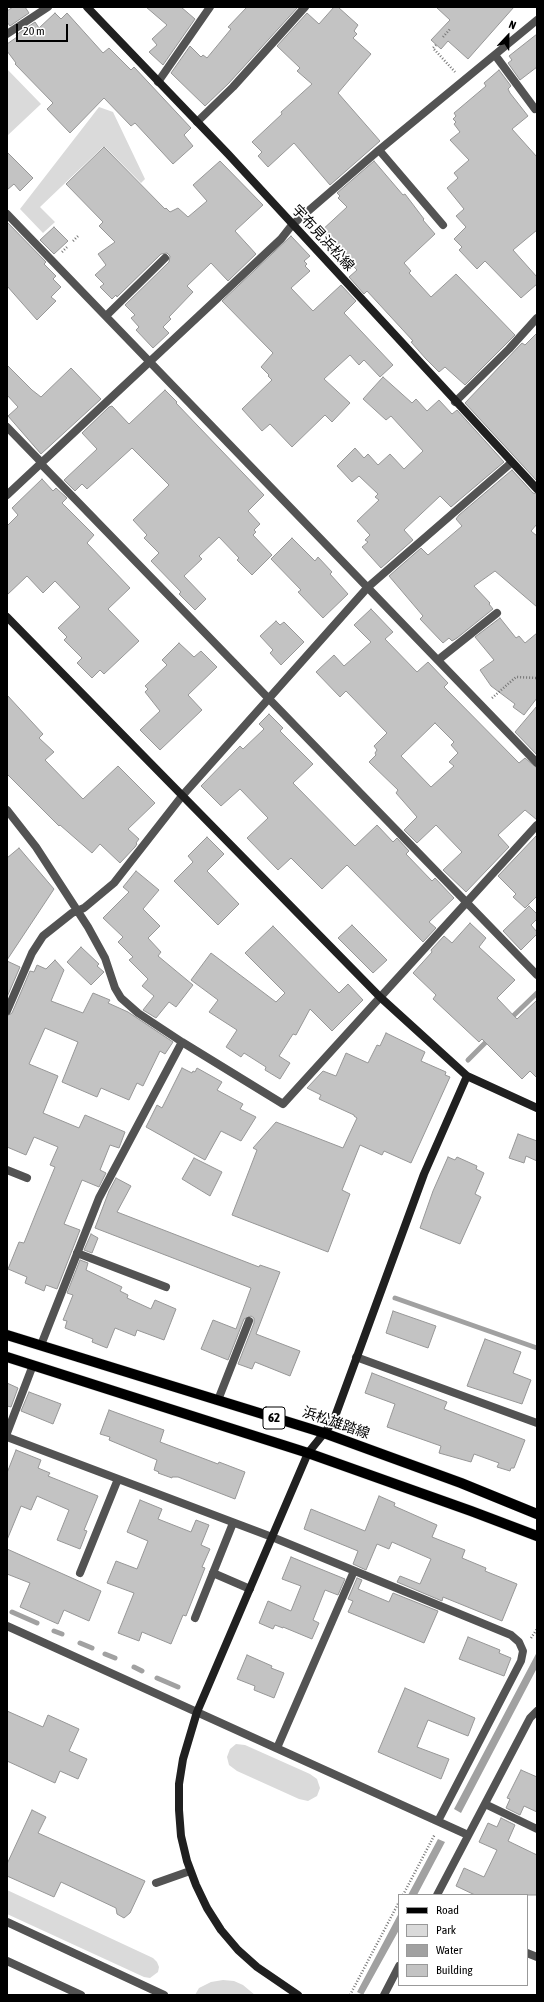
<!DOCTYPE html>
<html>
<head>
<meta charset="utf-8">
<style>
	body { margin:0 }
	#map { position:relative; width:544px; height:2002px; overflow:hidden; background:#fff; font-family:"Asap Condensed",sans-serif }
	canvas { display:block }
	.frame { position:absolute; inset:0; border:8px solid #000; pointer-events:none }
	.legend { position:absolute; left:398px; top:1894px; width:130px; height:92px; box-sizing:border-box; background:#fff; border:1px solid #999; margin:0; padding:5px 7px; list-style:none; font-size:12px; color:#000 }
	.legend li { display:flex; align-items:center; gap:8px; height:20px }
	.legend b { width:20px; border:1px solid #999 }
	.north { position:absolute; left:488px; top:16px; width:40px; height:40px; -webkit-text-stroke:3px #fff; paint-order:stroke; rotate:22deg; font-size:11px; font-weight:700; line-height:16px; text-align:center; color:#000 }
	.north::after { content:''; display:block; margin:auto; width:14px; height:18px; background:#000; clip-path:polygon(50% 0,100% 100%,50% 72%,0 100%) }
	.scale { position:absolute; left:16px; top:24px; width:52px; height:18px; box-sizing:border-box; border:2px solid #000; border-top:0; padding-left:5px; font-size:12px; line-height:14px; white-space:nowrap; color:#000; -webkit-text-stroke:3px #fff; paint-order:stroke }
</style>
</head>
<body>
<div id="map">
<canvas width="544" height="2002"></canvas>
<div class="frame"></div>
<ul class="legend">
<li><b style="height:5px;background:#000"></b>Road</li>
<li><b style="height:11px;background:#dadada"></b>Park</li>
<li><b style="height:11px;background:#a1a1a1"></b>Water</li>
<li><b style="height:11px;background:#c3c3c3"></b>Building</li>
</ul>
<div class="north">N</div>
<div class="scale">20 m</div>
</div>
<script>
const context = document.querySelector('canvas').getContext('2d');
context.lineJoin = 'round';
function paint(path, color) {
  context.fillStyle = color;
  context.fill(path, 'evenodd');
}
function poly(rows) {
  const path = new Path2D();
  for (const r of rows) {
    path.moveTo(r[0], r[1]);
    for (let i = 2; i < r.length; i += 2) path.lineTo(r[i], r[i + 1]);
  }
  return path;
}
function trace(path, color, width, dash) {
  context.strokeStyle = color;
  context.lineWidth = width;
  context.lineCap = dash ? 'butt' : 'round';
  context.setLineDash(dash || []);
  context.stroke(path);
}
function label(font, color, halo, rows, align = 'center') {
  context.font = font + ' "Asap Condensed","Noto Sans JP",sans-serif';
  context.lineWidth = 3.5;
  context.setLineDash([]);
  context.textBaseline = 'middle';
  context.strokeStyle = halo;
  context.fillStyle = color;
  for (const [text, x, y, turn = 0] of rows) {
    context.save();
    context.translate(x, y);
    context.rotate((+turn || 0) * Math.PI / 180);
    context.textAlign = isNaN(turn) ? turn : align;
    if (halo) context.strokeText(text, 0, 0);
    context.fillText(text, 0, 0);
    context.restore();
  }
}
const green = poly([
	[7,69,41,104,7,136],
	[99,107,113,112,145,179,141,183,104,146,40,207,55,222,43,233,20,209],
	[236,1744,245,1745,310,1774,317,1779,320,1788,317,1796,308,1801,299,1799,237,1771,229,1765,227,1757,230,1749],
	[7,1890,153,1958,157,1962,159,1967,158,1972,150,1978,144,1977,7,1914],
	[223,1980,234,1981,243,1985,255,1995,195,1995,199,1988,211,1982]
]);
const water = poly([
	[537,1652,537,1668,461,1813,454,1809],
	[438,1839,445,1842,417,1895,408,1895],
	[399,1913,399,1930,363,1995,357,1992]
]);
const stream = poly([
	[509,1020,537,993],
	[468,1060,490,1038],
	[395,1298,537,1348],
	[12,1612,37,1623],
	[54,1631,62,1634],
	[80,1643,92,1648],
	[105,1654,115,1658],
	[134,1667,142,1671],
	[157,1678,178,1687]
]);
const building = poly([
	[13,7,25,7,29,13,10,26,7,22,7,11,13,7],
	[146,7,181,7,195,19,163,65,149,52,157,45,152,39,167,25,146,7],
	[247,7,298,7,229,83,205,106,171,73,190,46,201,57,203,55,207,58,231,29,228,27,247,7],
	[334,7,338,7,358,25,354,31,357,34,353,38,371,54,338,93,380,141,330,185,294,143,268,167,258,156,262,152,252,142,282,114,281,112,312,84,297,71,300,68,277,46,307,13,319,24,334,7],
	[436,7,514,7,468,59,448,41,441,49,431,40,450,20,436,7],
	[55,13,61,19,67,13,103,53,109,48,131,70,134,67,191,128,184,135,193,146,173,164,135,123,131,126,104,98,70,133,47,109,53,103,15,64,16,63,7,51,7,44,17,37,16,35,35,22,39,28,55,13],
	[537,34,537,67,520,80,508,63,512,60,509,56,537,34],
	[499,70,511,86,508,89,510,93,528,116,512,129,537,157,537,230,513,250,537,277,537,284,521,298,485,261,477,269,459,250,462,247,454,239,466,227,456,216,464,209,447,188,458,178,454,173,469,160,450,140,460,132,454,124,456,122,453,119,456,116,454,113,486,86,484,83,499,70],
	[104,147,165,209,166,208,170,212,178,208,188,217,207,201,193,185,220,161,263,205,235,231,256,254,228,281,211,263,187,286,193,292,169,317,171,319,163,327,169,333,153,348,136,330,139,327,131,318,135,315,125,305,169,262,170,256,167,253,161,254,117,297,116,295,112,299,100,287,104,284,95,275,106,265,98,254,115,242,99,226,103,222,66,184,104,147],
	[7,152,33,178,20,191,14,184,7,190,7,152],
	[374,161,403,195,405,194,424,219,423,220,435,234,404,263,411,271,409,273,431,297,456,274,515,335,465,385,445,367,439,372,426,359,411,342,413,341,367,291,364,294,349,277,357,270,320,232,347,207,338,198,340,196,337,193,374,161],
	[7,222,46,262,44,264,56,276,53,279,61,287,51,297,56,301,37,320,7,286,7,222],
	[54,227,68,241,54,254,40,240,54,227],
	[291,236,310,256,304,261,307,264,305,266,310,271,291,288,313,311,341,285,356,301,344,313,393,365,380,377,364,360,359,365,350,355,324,379,350,403,332,422,325,415,292,447,270,424,262,431,242,409,272,380,268,376,269,375,261,367,273,353,222,301,291,236],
	[537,333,537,481,465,403,522,343,525,345,537,333],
	[7,365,32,390,41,397,71,368,101,399,41,454,8,416,18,407,7,395,7,365],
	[383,377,412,403,416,399,427,411,439,400,452,414,457,410,504,462,451,507,440,496,404,530,413,540,381,568,362,547,368,542,365,540,370,535,357,521,379,500,375,497,378,494,359,476,352,482,337,466,355,448,364,458,368,454,378,465,390,454,404,469,423,451,391,416,386,420,363,399,383,377],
	[165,390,177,402,176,403,264,495,248,511,260,524,254,530,256,532,253,535,272,555,252,575,237,560,239,558,219,537,199,556,202,559,184,576,206,599,195,610,179,594,181,592,151,561,159,553,144,538,147,535,133,520,169,485,132,448,87,489,82,484,75,491,64,480,97,449,82,433,109,407,112,406,129,424,165,390],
	[512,470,533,493,537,494,537,524,531,531,537,536,537,607,495,571,474,586,490,603,489,604,493,609,457,638,452,641,449,638,443,643,420,619,423,616,389,576,421,548,428,555,462,526,456,519,459,515,512,470],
	[42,479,53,491,56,488,67,498,62,503,94,535,87,543,130,588,108,609,139,641,104,674,100,670,92,678,77,663,82,658,64,640,67,637,58,628,80,607,55,581,43,593,27,576,7,595,7,526,18,515,12,508,42,479],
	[292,538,315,561,318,557,332,572,330,574,348,594,323,618,298,592,301,590,271,559,292,538],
	[371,609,393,632,385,639,417,672,428,662,448,683,444,687,519,763,525,758,537,768,537,820,525,810,498,835,509,847,466,892,443,870,462,852,436,825,417,843,404,830,417,817,396,793,398,790,369,762,376,755,375,753,377,750,374,746,387,733,346,691,340,697,316,672,334,655,344,666,371,642,354,625,371,609],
	[435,723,454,742,451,745,458,753,449,762,454,766,431,787,401,756,435,723],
	[500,618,516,638,519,636,525,643,537,633,537,698,524,715,513,707,515,704,491,686,480,670,494,660,475,637,500,618],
	[276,621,280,625,284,622,304,642,281,665,270,653,273,650,260,636,276,621],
	[179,643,194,657,201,651,217,667,188,695,202,710,160,750,140,730,160,711,145,692,148,689,145,686,167,665,162,660,179,643],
	[7,695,43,734,39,738,54,752,45,760,83,799,118,766,155,803,128,829,139,839,136,843,137,844,135,847,120,863,100,844,92,853,60,825,59,826,7,774,7,695],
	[537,706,537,755,515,732,537,706],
	[269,714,283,728,280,731,313,764,293,783,355,846,377,825,393,842,397,838,409,851,406,854,432,881,435,878,454,898,429,922,436,928,423,942,347,865,322,889,291,858,278,870,247,838,268,818,240,789,221,806,201,786,240,746,243,749,264,729,259,724,269,714],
	[537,835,537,896,525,908,513,897,516,894,498,876,537,835],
	[207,837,224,854,207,871,239,904,218,925,174,881,193,862,188,856,207,837],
	[19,848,54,889,7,960,7,858,19,848],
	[136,871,159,890,143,909,160,926,148,938,161,952,158,956,193,985,176,1007,169,1002,156,1018,143,1010,154,996,142,986,148,979,129,960,133,957,118,942,123,937,103,918,129,892,123,887,136,871],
	[529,906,537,914,537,919,531,925,537,932,537,934,521,950,503,931,529,906],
	[470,923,486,938,479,947,515,980,497,998,517,1019,537,1000,537,1078,530,1071,522,1079,482,1039,479,1042,433,999,436,995,413,973,432,952,431,950,444,936,452,943,470,923],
	[352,925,387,960,373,973,338,938,352,925],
	[273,926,339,993,348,984,363,1000,332,1031,310,1009,296,1035,293,1034,279,1056,290,1063,280,1079,265,1070,266,1067,244,1053,241,1057,226,1047,237,1030,209,1012,218,1000,191,980,211,953,276,1002,285,993,245,953,273,926],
	[81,947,99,964,97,966,104,972,91,985,67,962,81,947],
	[55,960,64,970,51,1001,83,1013,93,993,110,1000,108,1003,128,1012,173,1042,165,1054,160,1051,143,1086,137,1083,129,1100,101,1088,97,1097,62,1082,78,1042,45,1028,29,1064,58,1076,43,1113,79,1128,85,1115,125,1132,119,1148,110,1145,100,1170,106,1173,99,1187,82,1180,64,1224,80,1230,57,1289,46,1285,44,1291,25,1283,27,1277,8,1269,19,1242,24,1243,36,1213,55,1167,50,1165,58,1147,34,1137,26,1155,7,1147,7,1016,12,1013,30,971,34,972,37,965,46,969,55,960],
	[7,961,20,967,7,997,7,961],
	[386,1033,425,1052,421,1061,446,1072,445,1075,450,1077,411,1163,384,1151,382,1155,360,1145,342,1190,350,1194,328,1252,232,1215,257,1150,253,1148,276,1122,343,1148,357,1118,354,1116,354,1115,319,1099,321,1095,307,1088,323,1071,336,1076,346,1053,368,1063,377,1045,380,1046,386,1033],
	[182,1068,192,1073,193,1071,195,1072,197,1068,222,1082,217,1090,243,1104,240,1109,256,1117,241,1141,221,1131,205,1160,146,1127,157,1105,162,1108,182,1068],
	[518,1134,537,1141,537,1161,526,1156,524,1163,509,1158,518,1134],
	[448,1157,455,1160,457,1157,477,1166,476,1169,484,1173,475,1194,481,1197,460,1244,420,1228,433,1191,448,1157],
	[194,1158,222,1172,210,1196,182,1179,194,1158],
	[116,1178,131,1186,117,1212,259,1267,260,1265,280,1272,256,1334,300,1351,290,1376,255,1362,252,1369,238,1364,254,1323,254,1318,251,1316,244,1319,228,1360,201,1349,213,1320,236,1329,251,1288,95,1228,109,1191,116,1178],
	[91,1234,98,1238,92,1253,84,1250,91,1234],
	[80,1260,88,1263,86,1270,122,1287,120,1291,128,1295,127,1298,151,1309,155,1300,176,1309,164,1340,137,1330,135,1336,115,1328,107,1348,92,1342,93,1339,65,1328,67,1321,63,1320,73,1295,67,1293,80,1260],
	[393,1311,436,1326,428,1348,386,1333,393,1311],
	[485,1339,521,1352,513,1373,531,1380,522,1404,467,1386,485,1339],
	[372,1373,447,1402,444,1409,525,1440,514,1468,511,1468,510,1471,497,1467,499,1463,474,1454,471,1462,439,1453,441,1446,387,1427,395,1404,365,1393,372,1373],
	[7,1383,18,1388,11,1407,7,1406,7,1383],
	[29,1392,61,1404,53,1424,21,1411,29,1392],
	[109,1410,164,1430,160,1442,218,1464,219,1462,245,1472,235,1499,178,1477,172,1477,172,1478,158,1473,159,1472,154,1470,157,1460,109,1440,110,1437,100,1434,109,1410],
	[16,1450,41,1460,38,1468,50,1473,48,1476,98,1496,84,1530,87,1531,80,1549,57,1540,69,1510,37,1496,31,1510,21,1506,7,1540,7,1473,16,1450],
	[379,1496,395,1503,394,1506,437,1525,432,1537,465,1550,462,1558,486,1568,485,1571,517,1584,502,1621,443,1597,442,1601,397,1582,400,1576,420,1584,431,1559,392,1542,389,1549,377,1544,366,1570,353,1564,358,1551,304,1529,311,1509,365,1531,379,1496],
	[140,1500,162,1509,158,1519,191,1532,196,1520,209,1525,201,1545,210,1549,202,1567,205,1568,186,1616,183,1615,171,1644,142,1632,139,1641,118,1633,134,1593,107,1583,116,1561,137,1569,148,1541,127,1532,140,1500],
	[7,1549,101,1591,89,1621,64,1610,58,1624,20,1607,30,1583,7,1574,7,1549],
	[291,1557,345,1579,338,1595,325,1590,313,1620,319,1623,312,1639,283,1627,283,1628,275,1625,273,1629,259,1623,268,1601,291,1611,301,1586,282,1579,291,1557],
	[357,1578,362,1580,358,1589,389,1602,393,1593,438,1611,424,1643,348,1612,353,1601,348,1599,357,1578],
	[468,1637,500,1650,499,1653,511,1658,504,1676,459,1659,468,1637],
	[247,1655,272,1666,271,1668,284,1673,274,1698,254,1690,255,1686,237,1679,247,1655],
	[405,1688,475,1718,468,1736,428,1720,417,1747,449,1759,441,1779,378,1752,405,1688],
	[7,1711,43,1727,48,1715,79,1729,69,1751,87,1759,78,1779,60,1771,55,1783,7,1761,7,1711],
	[521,1770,537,1777,537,1812,524,1806,520,1815,506,1808,510,1799,507,1798,521,1770],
	[32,1810,46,1817,38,1833,145,1881,130,1913,124,1918,117,1914,116,1908,61,1882,54,1897,7,1876,7,1864,32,1810],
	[501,1818,515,1825,508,1841,537,1855,537,1895,475,1895,456,1886,464,1868,484,1877,497,1850,479,1842,488,1823,497,1827,501,1818]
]);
const path = poly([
	[443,37,451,28],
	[436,45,433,48,455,72],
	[73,241,78,236],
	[62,252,68,246],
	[492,698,516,677,537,678],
	[531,1638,537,1629],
	[403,1895,435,1834],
	[350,1995,399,1902]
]);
const lane = poly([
	[158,82,210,7],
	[197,122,233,87,305,7],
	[77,1253,166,1287],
	[218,1400,249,1321],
	[213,1573,250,1589],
	[156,1883,190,1871],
	[7,1961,81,1995]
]);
const street = poly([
	[7,34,48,7],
	[495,55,535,109],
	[379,150,443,225],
	[7,214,537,763],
	[106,316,165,258],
	[455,402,509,349,537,318],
	[7,427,42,463],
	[41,464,537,975],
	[7,495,281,239,292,225,379,150,537,20],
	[438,660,497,613],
	[7,810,36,847,88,927,105,958,115,988,121,998,138,1013,182,1042,283,1104,537,825],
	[7,1011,32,953,43,936,72,913,84,908,114,883,182,796,368,587,511,463],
	[7,1170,27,1178],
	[41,1345,99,1198,182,1042],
	[356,1357,537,1423],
	[7,1433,33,1365],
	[7,1437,272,1537,511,1635,519,1642,523,1651,521,1661,438,1821],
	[80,1573,118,1479],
	[195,1618,233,1523],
	[7,1626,468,1835],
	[277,1748,354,1571],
	[485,1804,537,1829],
	[437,1895,530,1718,537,1711],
	[7,1922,164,1995],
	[527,1953,537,1957],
	[384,1995,399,1966]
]);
const secondary = poly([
	[87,7,228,154,537,489],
	[7,617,380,997,467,1076,537,1108],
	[298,1995,257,1967,238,1950,221,1930,207,1908,196,1885,187,1861,181,1836,179,1810,179,1784,183,1759,197,1712,308,1453,333,1422,424,1174,467,1076]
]);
const primary = poly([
	[7,1335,324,1433,461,1483,537,1514],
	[7,1357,308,1453,471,1511,537,1536]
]);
const shields = [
	[274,1418,22]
];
const shieldNames = [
	["62",274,1418]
];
const streetNames = [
	["宇布見浜松線",323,238,47],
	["浜松雄踏線",336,1423,19]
];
paint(green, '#dadada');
paint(water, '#a1a1a1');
trace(stream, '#a1a1a1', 5);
paint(building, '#c3c3c3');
trace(building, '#979797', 1);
trace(primary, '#dbdbdb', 11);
trace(path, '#757575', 2.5, [1, 2]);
trace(lane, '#535353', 8);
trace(street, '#535353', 8);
trace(secondary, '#202020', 8);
trace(primary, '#000', 10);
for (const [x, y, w] of shields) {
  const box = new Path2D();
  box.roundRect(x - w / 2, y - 11, w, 22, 3);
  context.fillStyle = '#fff';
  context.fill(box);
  trace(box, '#000', 1);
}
label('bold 13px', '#000', null, shieldNames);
label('14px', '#000', '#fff', streetNames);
</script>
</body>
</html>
